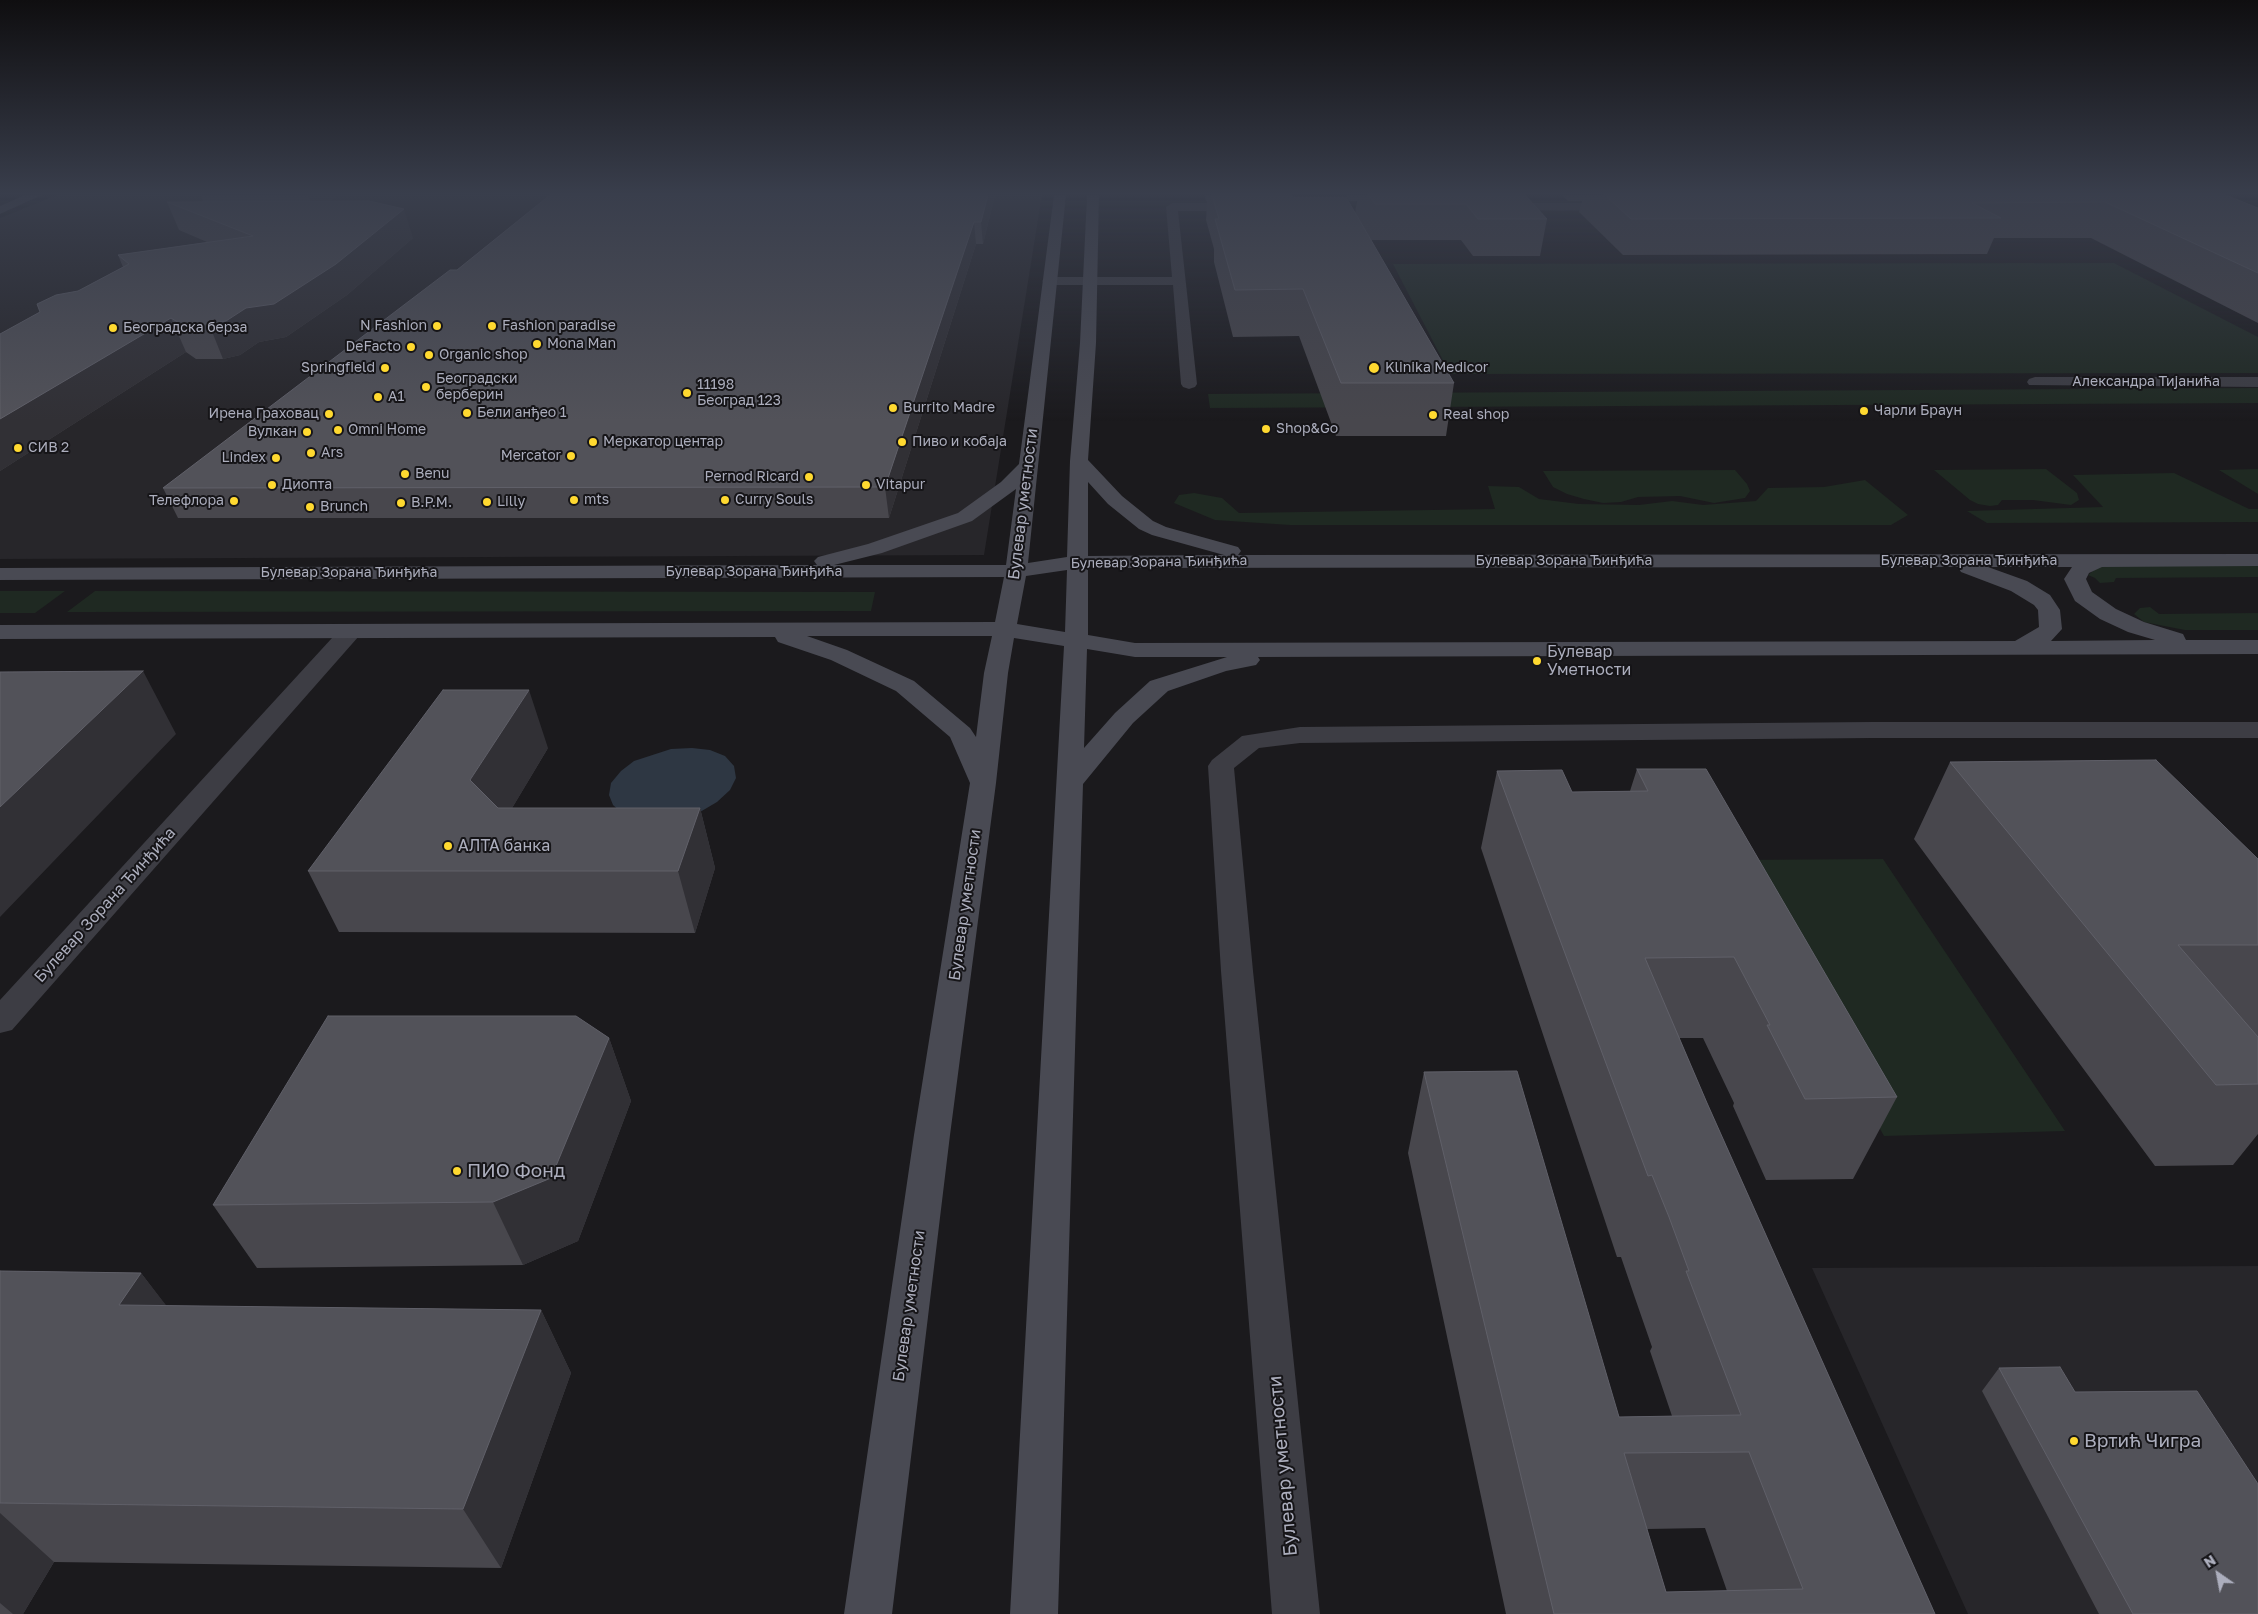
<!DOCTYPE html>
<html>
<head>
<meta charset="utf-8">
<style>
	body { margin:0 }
	#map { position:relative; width:2258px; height:1614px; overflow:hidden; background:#1b1a1d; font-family:"Golos Text",sans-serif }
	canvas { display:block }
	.north { position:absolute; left:2193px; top:1549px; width:50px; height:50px; -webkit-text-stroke:4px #161518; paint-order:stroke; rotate:327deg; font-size:14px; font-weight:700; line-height:20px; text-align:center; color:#acaebd }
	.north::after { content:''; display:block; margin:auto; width:18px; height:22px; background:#acaebd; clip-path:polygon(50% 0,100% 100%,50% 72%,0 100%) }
</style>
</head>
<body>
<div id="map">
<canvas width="2258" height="1614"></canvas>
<div class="north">N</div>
</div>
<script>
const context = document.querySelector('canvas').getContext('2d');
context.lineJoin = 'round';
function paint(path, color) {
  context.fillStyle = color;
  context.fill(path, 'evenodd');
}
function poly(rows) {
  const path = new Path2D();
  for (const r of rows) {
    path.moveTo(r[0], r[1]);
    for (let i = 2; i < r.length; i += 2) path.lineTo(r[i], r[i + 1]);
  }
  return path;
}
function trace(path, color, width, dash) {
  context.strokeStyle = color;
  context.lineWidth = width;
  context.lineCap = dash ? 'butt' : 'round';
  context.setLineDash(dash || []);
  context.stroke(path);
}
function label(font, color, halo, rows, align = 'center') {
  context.font = font + ' "Golos Text",sans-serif';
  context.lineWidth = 4;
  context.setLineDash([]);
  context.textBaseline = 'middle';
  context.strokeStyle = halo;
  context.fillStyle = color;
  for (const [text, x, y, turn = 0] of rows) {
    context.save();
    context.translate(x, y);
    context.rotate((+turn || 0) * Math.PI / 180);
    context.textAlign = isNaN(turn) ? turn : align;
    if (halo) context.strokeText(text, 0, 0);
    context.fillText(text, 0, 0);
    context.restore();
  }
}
const built = poly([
	[57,195,1042,195,984,555,0,559,0,218],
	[2258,1266,2258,1614,1968,1614,1812,1268]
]);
const green = poly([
	[2114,263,2258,337,2258,373,1450,374,1393,264],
	[2258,388,2258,403,1210,408,1208,394],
	[2046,469,2077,493,2079,500,2071,505,2033,500,2002,500,1998,505,1990,506,1978,504,1970,500,1934,470],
	[2258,469,2258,494,2219,470],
	[1735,470,1747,484,1750,491,1745,498,1714,503,1680,496,1638,497,1621,502,1603,503,1584,499,1567,494,1553,487,1543,471],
	[2174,473,2249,509,2258,509,2258,522,1987,523,1967,511,2103,507,2073,475],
	[1865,480,1908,515,1891,525,1290,525,1215,520,1174,503,1179,495,1194,493,1222,498,1239,513,1495,509,1488,486,1519,487,1539,499,1579,504,1639,505,1672,501,1703,505,1756,501,1768,488,1824,487],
	[2258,563,2258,577,2116,578,2114,582,2100,583,2095,578,2088,575,2100,565],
	[0,591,65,591,35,613,0,613],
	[95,591,875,592,871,611,67,612],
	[2150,607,2159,614,2258,613,2258,630,2185,630,2144,622,2134,614,2140,608],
	[1883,859,2065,1131,1884,1136,1730,860]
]);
const water = poly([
	[692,748,710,750,725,756,734,766,736,778,730,790,717,802,700,812,623,814,613,805,609,795,611,783,621,771,634,761,671,749]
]);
const street = poly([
	[1172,203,1244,203,1250,207,1244,211,1178,211,1197,384,1195,387,1189,389,1183,387,1181,384,1173,285,1049,285,1042,281,1049,277,1172,277,1166,207,1172,203],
	[1500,203,1619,203,1625,207,1619,211,1496,210,1494,207,1500,203],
	[2035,377,2258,377,2258,387,2029,385,2027,382,2029,379,2035,377],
	[351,624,359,626,362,631,359,636,12,1030,0,1033,0,1000,343,626,351,624],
	[1871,722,2258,722,2258,738,1871,738,1300,743,1259,748,1234,768,1253,971,1320,1614,1272,1614,1221,971,1208,766,1212,760,1242,736,1300,727,1871,722]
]);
const secondary = poly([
	[25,195,42,195,0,214,0,206,25,195],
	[1054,195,1066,195,1028,563,1067,557,1070,461,1080,343,1087,195,1099,195,1096,343,1088,460,1122,496,1153,521,1166,527,1238,547,1241,551,1238,555,2258,554,2258,566,2102,567,2089,573,2086,579,2092,592,2116,609,2144,622,2183,634,2186,640,2258,640,2258,654,1258,657,1260,660,1256,665,1226,671,1168,691,1133,723,1083,784,1058,1614,1010,1614,1064,646,1014,638,1008,673,996,783,950,1135,892,1614,844,1614,914,1135,970,783,950,737,896,691,831,660,778,642,775,637,0,639,0,625,995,622,1004,577,0,580,0,568,817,565,814,561,818,557,868,544,958,513,1001,482,1019,464,1054,195],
	[1088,482,1108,504,1139,529,1152,535,1224,555,1088,556,1088,482],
	[1016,489,1006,565,834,565,882,553,972,521,1016,489],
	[1958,567,1961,572,2011,591,2034,605,2038,610,2039,627,2015,641,1135,643,1088,635,1088,568,1958,567],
	[1988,567,2072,567,2064,579,2075,601,2100,619,2128,632,2155,640,2051,641,2062,629,2060,610,2050,595,2027,581,1988,567],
	[1067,570,1065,632,1017,624,1026,576,1067,570],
	[807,636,992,636,984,673,976,737,970,728,914,681,847,650,807,636],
	[1087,649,1135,657,1227,657,1150,681,1115,713,1084,748,1087,649]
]);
const wall = poly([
	[201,195,339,195,329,201,413,238,347,295,286,337,259,342,240,355,223,359,196,359,186,352,0,471,0,334,78,291,123,267,118,255,207,242,179,230,167,202,203,202],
	[550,195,995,195,983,244,976,244,889,518,178,518,163,488,457,270],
	[1204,195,1292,195,1454,383,1446,436,1336,436,1299,336,1233,337,1214,262,1214,249,1206,220,1207,201,1206,201],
	[1346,195,1525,195,1547,219,1540,256,1473,256,1461,240,1371,240,1355,213,1357,201,1349,201],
	[1562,195,2226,195,2258,208,2258,323,2091,238,1994,238,1987,254,1623,255,1579,212,1582,201,1568,201],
	[548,748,512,808,700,808,715,868,695,933,339,932,308,871],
	[1950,762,2258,859,2258,1134,2233,1165,2155,1166,1914,839],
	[1637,769,1897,1097,1853,1179,1766,1180,1733,1106,1734,1103,1703,1038,1679,1038,1707,1103,1935,1614,1506,1614,1408,1153,1424,1072,1619,1417,1672,1416,1650,1351,1652,1347,1635,1298,1621,1257,1617,1257,1481,848,1497,771,1572,792,1630,791],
	[1705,1528,1727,1591,1666,1592,1647,1529],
	[609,1038,631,1101,578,1241,523,1265,257,1268,213,1205],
	[0,1271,141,1273,166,1306,541,1310,571,1373,501,1568,54,1562,23,1614,0,1614],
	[1999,1368,2075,1392,2258,1614,2099,1614,1982,1391]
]);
const shadedWall = poly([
	[308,195,339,195,313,210],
	[988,195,995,195,983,244,981,222],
	[404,209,413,238,347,295,286,337,259,342,240,355,223,359,209,324,246,308],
	[974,222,976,244,889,518,885,487],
	[171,318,186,352,0,471,0,419],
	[143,671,176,734,0,917,0,807],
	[529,690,548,748,493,840,470,780],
	[700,808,715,868,695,933,678,871],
	[609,1038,631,1101,578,1241,523,1265,493,1202],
	[141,1273,190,1336,119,1305],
	[541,1310,571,1373,501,1568,463,1509],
	[0,1513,54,1562,23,1614,13,1614,0,1603]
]);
const building = poly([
	[550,195,988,195,981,222,974,222,885,487,163,488,450,270,457,270,550,195],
	[1212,195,1292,195,1293,197,1346,197,1454,383,1341,383,1303,289,1235,290,1215,219,1219,219,1212,195],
	[1369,195,1525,195,1547,219,1478,219,1466,204,1375,204,1369,195],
	[1605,195,2226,195,2258,208,2258,273,2105,202,1972,203,2001,218,1631,219,1605,195],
	[369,201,404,209,336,264,274,304,246,308,226,321,209,324,181,324,171,318,0,419,0,334,40,312,37,304,56,295,78,291,129,264,118,255,253,236,167,202,369,201],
	[143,671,0,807,0,672,143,671],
	[443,690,529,690,470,780,498,808,700,808,678,871,308,871,443,690],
	[2156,760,2258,859,2258,945,2178,945,2258,1037,2258,1084,2216,1085,1950,762,2156,760],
	[1637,769,1706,769,1897,1097,1805,1099,1767,1025,1770,1025,1734,957,1645,958,1707,1103,1935,1614,1554,1614,1424,1072,1517,1071,1619,1417,1741,1415,1686,1271,1689,1271,1669,1217,1652,1175,1648,1176,1497,771,1562,770,1572,792,1648,791,1637,769],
	[1749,1452,1803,1589,1666,1592,1624,1453,1749,1452],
	[328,1016,576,1016,609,1038,551,1178,493,1202,213,1205,328,1016],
	[0,1271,141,1273,119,1305,541,1310,463,1509,0,1503,0,1271],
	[2060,1367,2075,1392,2197,1391,2258,1484,2258,1614,2133,1614,1999,1368,2060,1367]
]);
const markers = [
	[437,326,5,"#ffd930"],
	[492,326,5,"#ffd930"],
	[113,328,5,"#ffd930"],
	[537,344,5,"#ffd930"],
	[411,347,5,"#ffd930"],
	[429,355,5,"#ffd930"],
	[385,368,5,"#ffd930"],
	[1374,368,6,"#ffd930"],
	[426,387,5,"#ffd930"],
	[687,393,5,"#ffd930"],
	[378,397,5,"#ffd930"],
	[893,408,5,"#ffd930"],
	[1864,411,5,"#ffd930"],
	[467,413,5,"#ffd930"],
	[329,414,5,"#ffd930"],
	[1433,415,5,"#ffd930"],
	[1266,429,5,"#ffd930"],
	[338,430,5,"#ffd930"],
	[307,432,5,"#ffd930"],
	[593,442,5,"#ffd930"],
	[902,442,5,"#ffd930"],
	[18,448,5,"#ffd930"],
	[311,453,5,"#ffd930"],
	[571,456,5,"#ffd930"],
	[276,458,5,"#ffd930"],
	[405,474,5,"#ffd930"],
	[809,477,5,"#ffd930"],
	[272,485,5,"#ffd930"],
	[866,485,5,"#ffd930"],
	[574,500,5,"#ffd930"],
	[725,500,5,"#ffd930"],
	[234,501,5,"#ffd930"],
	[487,502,5,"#ffd930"],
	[401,503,5,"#ffd930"],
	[310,507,5,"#ffd930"],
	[1537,661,5,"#ffd930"],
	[448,846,5,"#ffd930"],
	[457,1171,5,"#ffd930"],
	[2074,1441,5,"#ffd930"]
];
const farPoinames = [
	["N Fashion",427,326,"right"],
	["Fashion paradise",502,326],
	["Београдска берза",123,328],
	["Mona Man",547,344],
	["DeFacto",401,347,"right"],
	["Organic shop",439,355],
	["Springfield",375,368,"right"],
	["Klinika Medicor",1385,368],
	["Београдски",436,379],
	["берберин",436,395],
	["11198",697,385],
	["Београд 123",697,401],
	["A1",388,397],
	["Burrito Madre",903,408],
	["Чарли Браун",1874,411],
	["Бели анђео 1",477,413],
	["Ирена Граховац",319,414,"right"],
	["Real shop",1443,415],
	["Shop&Go",1276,429],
	["Omni Home",348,430],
	["Вулкан",297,432,"right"],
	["Меркатор центар",603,442],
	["Пиво и кобаја",912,442],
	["СИВ 2",28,448],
	["Ars",321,453],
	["Mercator",561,456,"right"],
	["Lindex",266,458,"right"],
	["Benu",415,474],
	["Pernod Ricard",799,477,"right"],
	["Диопта",282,485],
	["Vitapur",876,485],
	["mts",584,500],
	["Curry Souls",735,500],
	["Телефлора",224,501,"right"],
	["Lilly",497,502],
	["B.P.M.",411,503],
	["Brunch",320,507]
];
const farStreetnames = [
	["Александра Тијанића",2146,382],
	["Булевар Зорана Ђинђића",1564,561],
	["Булевар Зорана Ђинђића",1969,561],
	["Булевар Зорана Ђинђића",1159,562,-1],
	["Булевар Зорана Ђинђића",754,572],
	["Булевар Зорана Ђинђића",349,573]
];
const streetNames = [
	["Булевар уметности",1023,504,-83],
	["Булевар Зорана Ђинђића",105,905,-48],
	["Булевар уметности",965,905,-82],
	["Булевар уметности",909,1306,-82]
];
const poiNames = [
	["Булевар",1547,652],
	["Уметности",1547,670],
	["АЛТА банка",458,846]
];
const nearPoinames = [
	["ПИО Фонд",467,1171],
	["Вртић Чигра",2084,1441]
];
const nearStreetnames = [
	["Булевар уметности",1283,1466,-95]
];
paint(built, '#27262a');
paint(green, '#1f2922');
paint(water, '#2e3743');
paint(street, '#3d3d44');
paint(secondary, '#494a53');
paint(wall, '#48474d');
paint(shadedWall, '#313035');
paint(building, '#525259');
trace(building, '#606069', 1);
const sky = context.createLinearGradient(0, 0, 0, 421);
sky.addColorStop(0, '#0f0e10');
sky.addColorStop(0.46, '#393e4c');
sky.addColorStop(1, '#393e4c00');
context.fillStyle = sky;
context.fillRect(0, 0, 2258, 421);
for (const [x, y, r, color] of markers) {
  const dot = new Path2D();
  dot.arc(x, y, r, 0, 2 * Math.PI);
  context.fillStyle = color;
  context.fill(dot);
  trace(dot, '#161518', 2);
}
label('14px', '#acaebd', '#161518', farPoinames, 'left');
label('14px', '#acaebd', '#161518', farStreetnames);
label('16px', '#acaebd', '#161518', streetNames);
label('16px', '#acaebd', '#161518', poiNames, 'left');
label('19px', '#acaebd', '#161518', nearPoinames, 'left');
label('19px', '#acaebd', '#161518', nearStreetnames);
</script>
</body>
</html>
